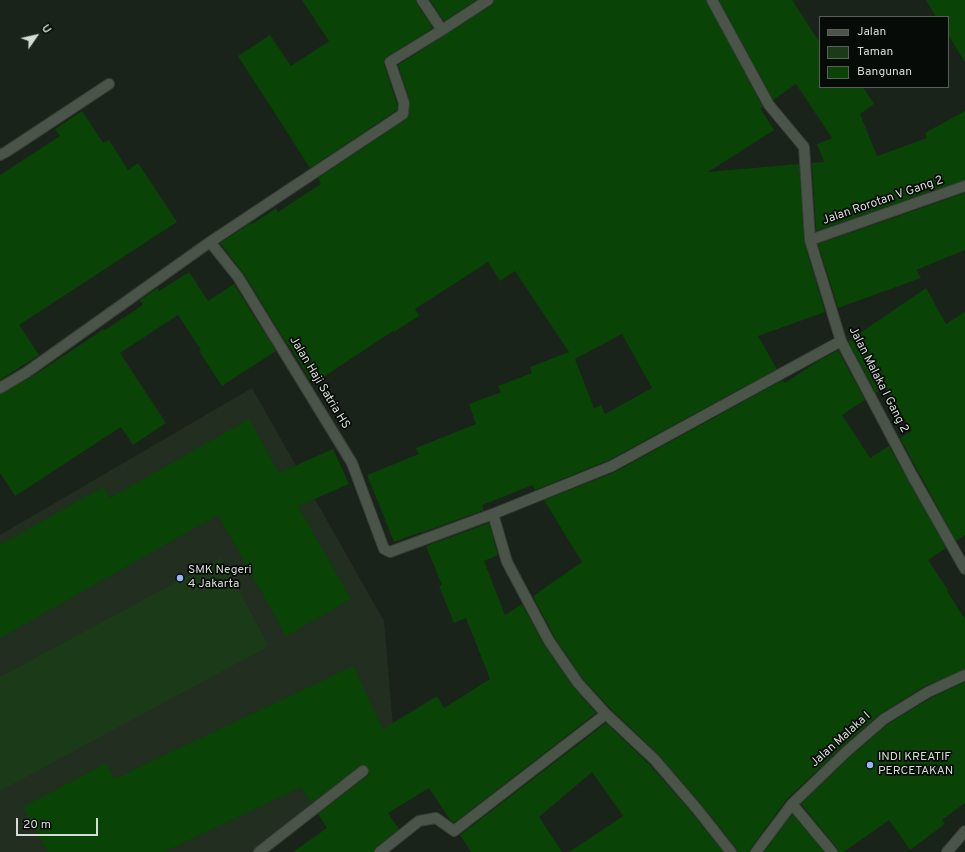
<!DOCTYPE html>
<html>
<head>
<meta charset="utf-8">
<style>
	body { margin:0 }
	#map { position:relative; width:965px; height:852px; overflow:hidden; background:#1a2319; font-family:Overpass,sans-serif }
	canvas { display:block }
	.legend { position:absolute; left:819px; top:16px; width:130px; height:72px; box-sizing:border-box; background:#070b07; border:1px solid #595f59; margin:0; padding:5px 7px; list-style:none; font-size:12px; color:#d5dcd5 }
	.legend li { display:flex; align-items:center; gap:8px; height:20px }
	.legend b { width:20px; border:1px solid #595f59 }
	.north { position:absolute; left:16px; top:16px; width:40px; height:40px; -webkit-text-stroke:3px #070b07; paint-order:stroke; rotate:56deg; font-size:11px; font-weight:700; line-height:16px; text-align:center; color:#d5dcd5 }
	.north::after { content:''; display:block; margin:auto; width:14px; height:18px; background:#d5dcd5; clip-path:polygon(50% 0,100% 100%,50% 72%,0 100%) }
	.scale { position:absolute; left:16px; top:818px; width:82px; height:18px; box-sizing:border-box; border:2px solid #d5dcd5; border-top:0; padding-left:5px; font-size:12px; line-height:14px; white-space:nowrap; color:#d5dcd5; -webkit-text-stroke:3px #070b07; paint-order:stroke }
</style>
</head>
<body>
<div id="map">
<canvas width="965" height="852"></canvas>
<ul class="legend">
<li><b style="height:5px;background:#4a5448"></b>Jalan</li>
<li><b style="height:11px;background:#1b3b18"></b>Taman</li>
<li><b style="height:11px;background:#094305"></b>Bangunan</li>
</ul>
<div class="north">U</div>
<div class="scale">20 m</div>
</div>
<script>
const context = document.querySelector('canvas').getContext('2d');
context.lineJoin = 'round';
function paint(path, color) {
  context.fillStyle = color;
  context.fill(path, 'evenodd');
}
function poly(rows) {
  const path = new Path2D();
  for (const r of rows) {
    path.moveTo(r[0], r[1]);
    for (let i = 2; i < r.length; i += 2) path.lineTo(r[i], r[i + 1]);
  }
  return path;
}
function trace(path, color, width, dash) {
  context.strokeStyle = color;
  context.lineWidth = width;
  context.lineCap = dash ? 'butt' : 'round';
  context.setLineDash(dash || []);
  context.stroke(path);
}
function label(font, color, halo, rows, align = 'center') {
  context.font = font + ' Overpass,sans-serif';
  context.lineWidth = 3.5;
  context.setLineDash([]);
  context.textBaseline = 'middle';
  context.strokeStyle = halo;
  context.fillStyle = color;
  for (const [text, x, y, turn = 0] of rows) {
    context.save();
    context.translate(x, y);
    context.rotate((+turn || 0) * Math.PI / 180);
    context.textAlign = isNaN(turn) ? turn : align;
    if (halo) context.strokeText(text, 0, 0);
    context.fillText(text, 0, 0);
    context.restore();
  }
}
const built = poly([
	[252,388,384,621,395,750,266,852,0,852,0,535]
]);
const green = poly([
	[221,558,269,646,0,791,0,677]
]);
const building = poly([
	[302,0,416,0,417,4,433,28,384,59,384,64,397,104,397,110,310,168,238,56,270,35,291,66,329,41],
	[430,0,476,0,444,21],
	[494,0,706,0,763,107,760,108,774,130,708,172,799,164,804,241,825,312,758,336,777,369,609,460,535,490,533,485,482,505,484,510,421,533,421,532,394,542,367,475,419,454,416,448,476,424,469,404,501,392,498,386,532,373,530,367,569,352,515,271,500,281,488,262,415,309,419,316,394,332,393,331,313,384,288,344,287,344,244,274,220,243,251,223,252,224,276,208,278,212,321,184,318,178,407,119,409,115,410,101,398,65,492,5],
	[622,334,652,388,605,414,601,405,594,408,575,359],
	[719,0,792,0,820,43,820,87,863,87,874,104,860,114,877,156,927,138,925,133,965,111,965,180,816,231,812,163,824,162,817,144,832,138,796,84,773,100],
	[926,0,965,0,965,62,948,35,948,17,936,17],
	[82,111,103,143,109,140,128,170,138,163,177,222,19,325,39,355,0,380,0,175,60,136,55,129],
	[965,193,965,250,916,270,921,278,838,308,818,244],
	[189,272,208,301,234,284,276,351,222,386,199,351,201,350,178,315,120,353,166,423,133,445,121,427,15,496,0,473,0,394,30,378,104,329,105,330,143,305,140,300,157,288,159,291],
	[926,288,946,324,965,312,965,535,956,541,900,438,912,431,885,387,876,393,848,341],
	[838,350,865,400,842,415,870,458,889,446,946,548,928,560,948,590,947,591,965,619,965,669,925,686,880,714,842,747,787,799,751,848,750,852,737,852,736,848,702,805,659,755,611,709,583,679,555,638,533,596,582,562,544,500,615,472,783,380,785,383,818,361],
	[249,419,279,473,333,449,349,484,298,506,351,599,286,636,218,515,0,638,0,545,103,487,110,498],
	[489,523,498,555,484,561,505,615,522,604,544,645,573,687,596,713,454,823,450,820,429,788,388,813,399,829,376,847,374,852,293,852,327,828,318,814,367,776,369,773,368,767,362,765,359,766,311,803,301,787,164,852,48,852,23,807,106,763,114,779,353,666,383,729,437,696,444,708,490,679,466,618,454,623,439,586,442,585,426,546],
	[965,682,965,803,942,820,945,824,910,850,889,820,844,852,838,852,837,848,801,804,850,757,888,724,931,698],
	[606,723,649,764,692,813,723,852,569,852,623,816,592,772,539,817,562,852,471,852,460,835],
	[792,814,824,852,764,852]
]);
const minor = poly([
	[712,0,769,105,804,147,810,240,841,341,913,477,965,569],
	[442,30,488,0],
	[0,155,6,152,109,84],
	[810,240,965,186],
	[210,242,238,277,352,463,384,549,390,552,493,514,612,466,841,341],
	[0,388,27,372,210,242,403,114,404,103,390,62,442,30,422,0],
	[493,514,507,562,549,641,578,683,606,714,654,759,697,809,731,852],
	[792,804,832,852],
	[259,852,363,771],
	[380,852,419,821,436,818,454,831,606,714],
	[756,852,792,804,846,752,884,719,928,692,965,675],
	[947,852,965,831]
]);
const markers = [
	[180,578,4,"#97b6fd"],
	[870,765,4,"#97b6fd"]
];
const streetNames = [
	["Jalan Rorotan V Gang 2",883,201,-19],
	["Jalan Malaka I Gang 2",878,380,63],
	["Jalan Haji Satria HS",319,383,59],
	["Jalan Malaka I",841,740,-42]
];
const poiNames = [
	["SMK Negeri",188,571],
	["4 Jakarta",188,585],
	["INDI KREATIF",878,758],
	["PERCETAKAN",878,772]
];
paint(built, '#212e20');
paint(green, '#1b3b18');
paint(building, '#094305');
trace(minor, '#373e37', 12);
trace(minor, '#4a5448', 10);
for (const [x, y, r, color] of markers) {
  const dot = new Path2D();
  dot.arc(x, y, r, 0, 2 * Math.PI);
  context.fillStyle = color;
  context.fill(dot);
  trace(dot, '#070b07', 1.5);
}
label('12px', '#d5dcd5', '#070b07', streetNames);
label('12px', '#d5dcd5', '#070b07', poiNames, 'left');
</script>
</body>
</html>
